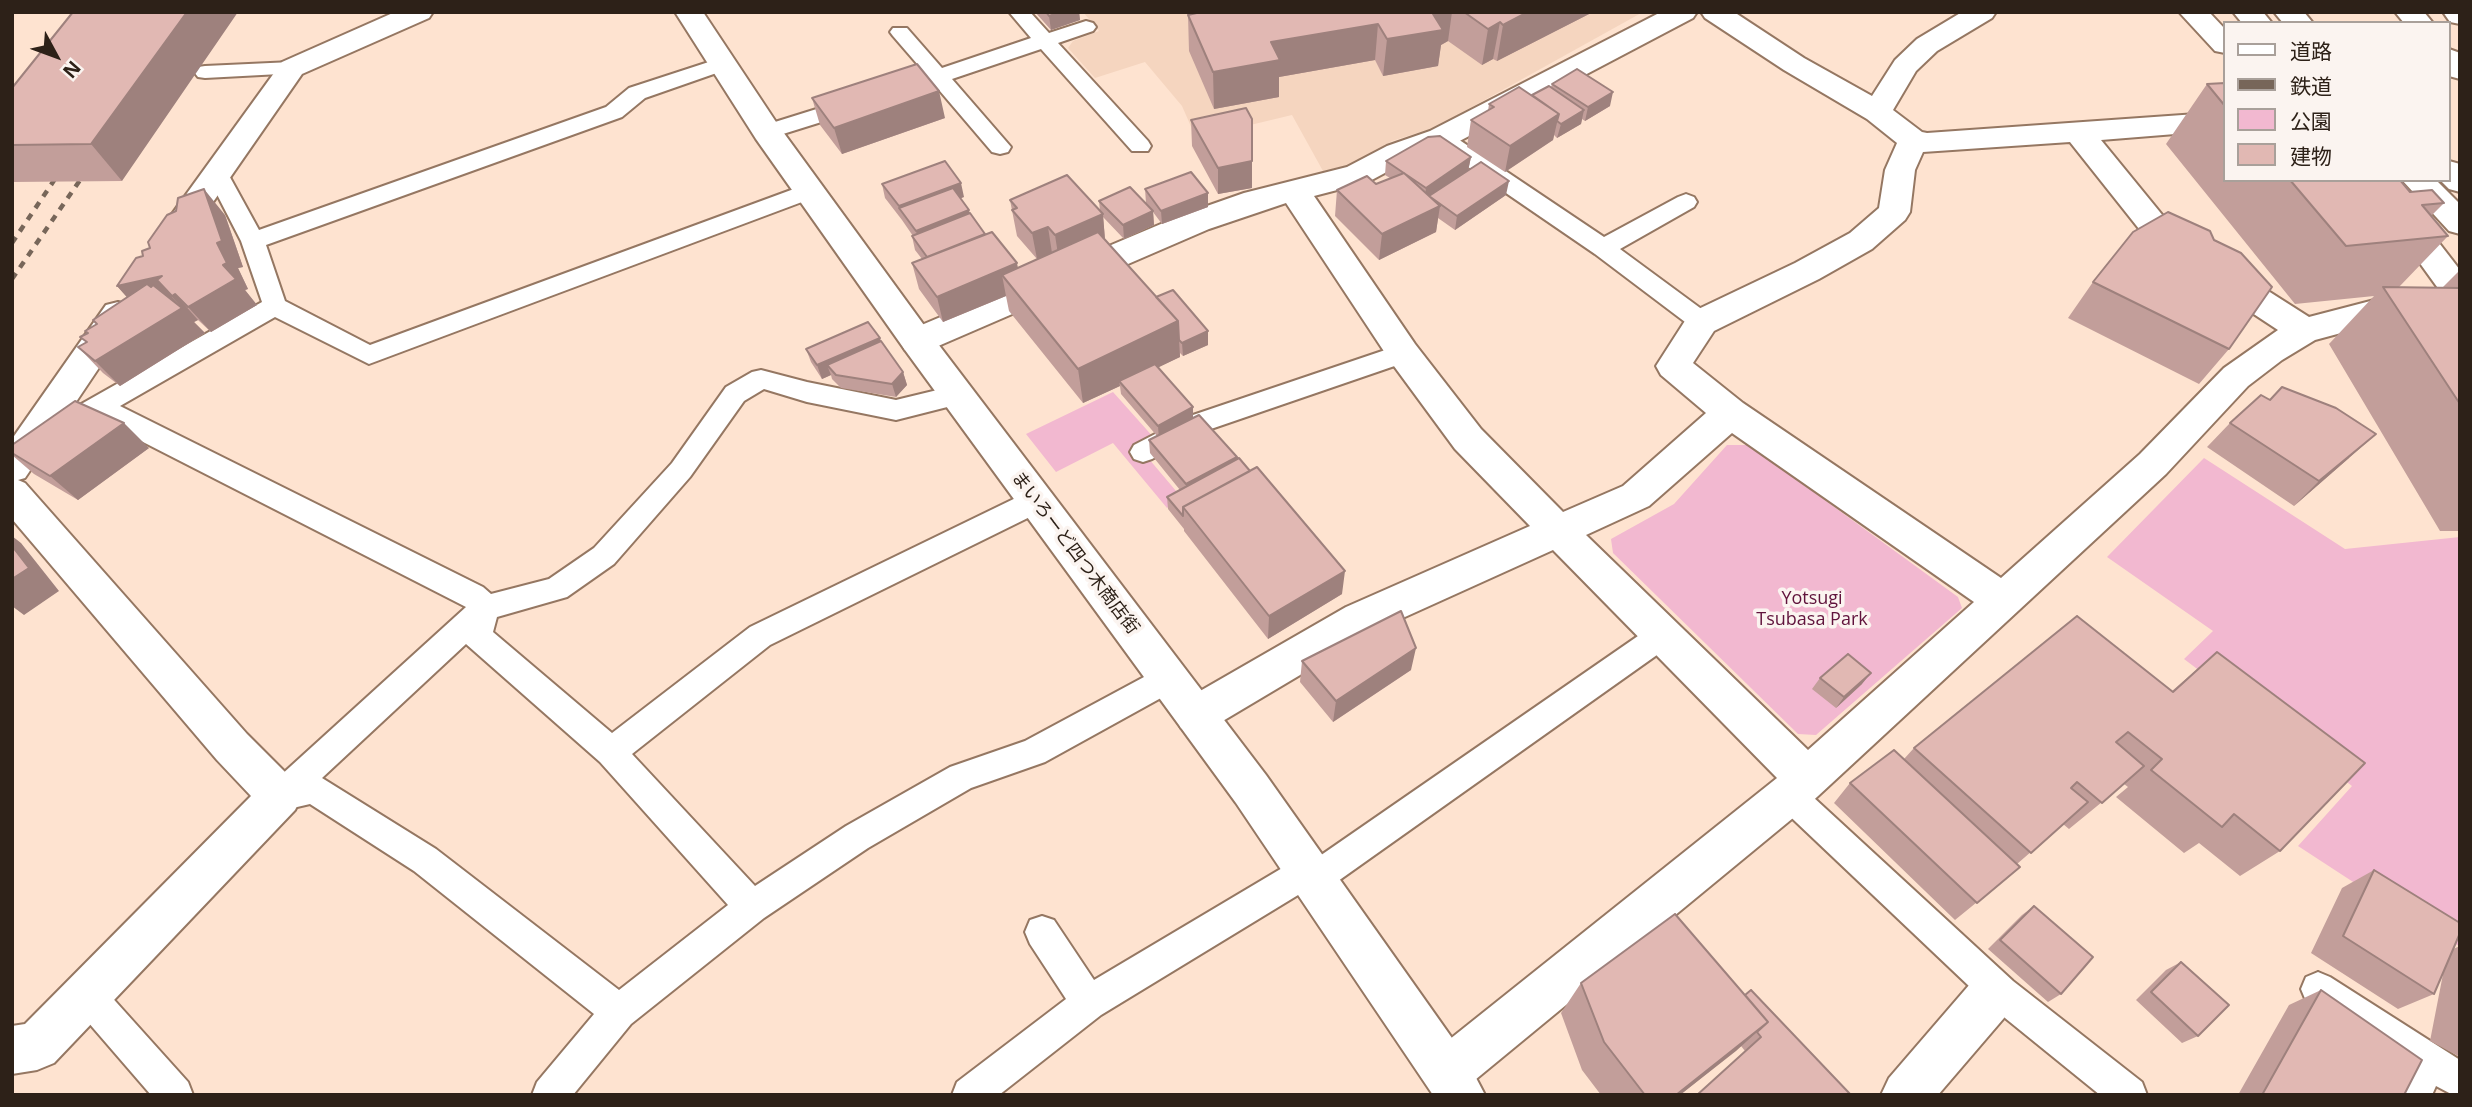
<!DOCTYPE html>
<html>
<head>
<meta charset="utf-8">
<style>
	body { margin:0 }
	#map { position:relative; width:2472px; height:1107px; overflow:hidden; background:#fee3d0; font-family:"Open Sans","Noto Sans JP",sans-serif }
	canvas { display:block }
	.frame { position:absolute; inset:0; border:14px solid #2d2118; pointer-events:none }
	.legend { position:absolute; left:2223px; top:21px; width:228px; height:161px; box-sizing:border-box; background:#fbf4f0; border:2px solid #a9a09a; margin:0; padding:9px 12px; list-style:none; font-size:21px; color:#2d2118 }
	.legend li { display:flex; align-items:center; gap:14px; height:35px }
	.legend b { width:35px; border:2px solid #a9a09a }
	.north { position:absolute; left:21px; top:21px; width:70px; height:70px; -webkit-text-stroke:5px #fbf4f0; paint-order:stroke; rotate:131deg; font-size:19px; font-weight:700; line-height:28px; text-align:center; color:#2d2118 }
	.north::after { content:''; display:block; margin:auto; width:24px; height:32px; background:#2d2118; clip-path:polygon(50% 0,100% 100%,50% 72%,0 100%) }
</style>
</head>
<body>
<div id="map">
<canvas width="2472" height="1107"></canvas>
<div class="frame"></div>
<ul class="legend">
<li><b style="height:9px;background:#fff"></b>道路</li>
<li><b style="height:9px;background:#776659"></b>鉄道</li>
<li><b style="height:19px;background:#f2b8d0"></b>公園</li>
<li><b style="height:19px;background:#e1b8b3"></b>建物</li>
</ul>
<div class="north">N</div>
</div>
<script>
const context = document.querySelector('canvas').getContext('2d');
context.lineJoin = 'round';
function paint(path, color) {
  context.fillStyle = color;
  context.fill(path, 'evenodd');
}
function poly(rows) {
  const path = new Path2D();
  for (const r of rows) {
    path.moveTo(r[0], r[1]);
    for (let i = 2; i < r.length; i += 2) path.lineTo(r[i], r[i + 1]);
  }
  return path;
}
function trace(path, color, width, dash) {
  context.strokeStyle = color;
  context.lineWidth = width;
  context.lineCap = dash ? 'butt' : 'round';
  context.setLineDash(dash || []);
  context.stroke(path);
}
function label(font, color, halo, rows, align = 'center') {
  context.font = font + ' "Open Sans","Noto Sans JP",sans-serif';
  context.lineWidth = 7;
  context.setLineDash([]);
  context.textBaseline = 'middle';
  context.strokeStyle = halo;
  context.fillStyle = color;
  for (const [text, x, y, turn = 0] of rows) {
    context.save();
    context.translate(x, y);
    context.rotate((+turn || 0) * Math.PI / 180);
    context.textAlign = isNaN(turn) ? turn : align;
    if (halo) context.strokeText(text, 0, 0);
    context.fillText(text, 0, 0);
    context.restore();
  }
}
const built = poly([
	[1083,12,1643,12,1436,127,1392,141,1353,164,1323,171,1292,115,1196,138,1182,106,1145,62,1095,78,1068,48,1073,41,1099,31]
]);
const green = poly([
	[1113,392,1155,439,1143,452,1182,498,1167,508,1113,443,1056,472,1026,434],
	[1727,445,1749,445,1958,597,1962,608,1816,735,1798,734,1613,553,1611,539,1674,504],
	[2204,458,2345,549,2460,537,2460,946,2439,938,2298,846,2352,786,2184,659,2213,631,2107,557]
]);
const service = poly([
	[1009,12,1030,12,1049,33,1086,21,1093,23,1096,27,1093,31,1058,43,1148,141,1151,146,1148,151,1132,151,1041,49,952,79,1011,147,1008,152,1000,154,992,152,934,84,893,98,885,96,882,91,885,86,925,73,893,36,890,32,893,28,907,28,942,68,1031,38,1009,12],
	[721,58,728,59,731,64,728,69,645,98,622,117,266,245,285,301,370,345,802,186,810,183,818,186,821,191,818,196,369,364,275,317,120,406,483,587,491,594,549,579,594,548,672,463,726,387,752,372,761,370,807,382,896,400,958,385,967,388,971,395,967,402,896,420,807,402,764,389,744,401,690,477,614,564,567,597,497,617,493,632,612,733,750,627,1026,493,1036,490,1046,493,1050,501,1046,509,770,645,632,754,755,886,846,826,950,767,1025,741,1157,670,1168,666,1179,670,1183,679,1179,688,1045,762,971,788,868,848,764,918,631,1024,573,1095,532,1095,537,1082,594,1014,414,871,310,804,280,811,269,806,264,796,269,786,466,607,98,419,85,424,76,421,72,414,76,407,262,302,241,241,207,175,210,170,218,168,226,170,259,230,606,107,629,88,721,58],
	[466,644,600,762,728,905,619,990,436,849,322,778,466,644],
	[292,62,299,63,302,68,299,73,205,78,198,77,194,72,198,67,205,66,292,62],
	[855,97,863,99,866,104,863,109,767,139,759,137,756,132,759,127,855,97],
	[1441,131,1449,133,1604,237,1678,197,1686,194,1694,197,1697,202,1694,207,1620,249,1711,316,1714,322,1711,328,1702,331,1693,328,1595,254,1433,143,1430,138,1433,133,1441,131],
	[1403,344,1412,346,1416,353,1412,360,1208,430,1152,459,1143,462,1134,459,1130,452,1134,445,1190,416,1403,344],
	[1661,624,1671,627,1676,636,1671,645,1324,891,1312,896,1303,892,1101,1015,999,1095,952,1095,957,1082,1066,999,1030,944,1025,932,1030,920,1042,916,1054,920,1094,980,1294,861,1306,856,1314,860,1651,627,1661,624],
	[1789,780,1800,785,2013,981,2142,1082,2147,1095,2100,1095,1989,1005,1778,805,1773,795,1778,785,1789,780],
	[2318,972,2330,977,2460,1060,2460,1095,2453,1095,2436,1086,2432,1095,2394,1095,2407,1069,2306,1001,2301,989,2306,977,2318,972],
	[87,978,99,983,188,1082,193,1095,151,1095,75,1007,70,995,75,983,87,978]
]);
const minor = poly([
	[395,12,433,12,429,18,302,74,186,241,175,244,164,241,159,233,164,225,282,62,395,12],
	[1661,12,1697,12,1693,18,1452,145,1409,160,1368,182,1314,196,1415,344,1481,429,1563,512,1623,486,1706,413,1661,375,1656,366,1690,313,1795,263,1850,233,1879,208,1885,170,1897,143,1867,119,1784,70,1705,18,1701,12,1734,12,1804,58,1872,96,1895,60,1917,39,1962,12,1996,12,1992,18,1937,51,1916,71,1893,110,1922,132,1927,133,2225,112,2225,130,2101,140,2177,233,2309,317,2382,298,2440,291,2414,255,2343,180,2377,180,2436,239,2460,270,2460,314,2416,316,2382,322,2315,340,2282,360,2248,386,2166,474,1804,809,1464,1089,1443,1095,1430,1089,1423,1072,1430,1055,1777,778,1553,550,1374,631,1211,728,1196,734,1181,728,1175,715,1181,702,1346,607,1530,526,1455,449,1391,362,1286,203,1209,229,929,350,917,353,905,350,900,341,905,332,1187,213,1244,193,1347,167,1387,146,1430,131,1661,12],
	[2070,142,2155,249,2278,330,2224,368,2140,454,2001,578,1743,403,1693,363,1714,331,1819,279,1872,249,1905,220,1910,212,1915,170,1923,152,2070,142],
	[1732,433,1974,602,1808,750,1586,535,1649,506,1732,433],
	[2179,12,2209,12,2225,29,2225,53,2215,51,2179,12],
	[118,302,130,305,135,314,25,478,18,480,25,483,247,734,295,782,302,796,295,810,54,1063,37,1070,12,1074,12,1026,25,1024,251,796,217,760,12,519,12,439,106,305,118,302],
	[1987,977,2004,984,2011,1001,2004,1018,1938,1095,1881,1095,1889,1078,1970,984,1987,977]
]);
const tertiary = poly([
	[675,12,703,12,778,125,929,332,1266,775,1464,1055,1485,1095,1433,1095,1236,803,905,350,756,139,675,12]
]);
const trunk = poly([
	[2233,12,2263,12,2272,23,2242,23,2233,12],
	[2274,12,2304,12,2313,23,2283,23,2274,12],
	[2395,12,2424,12,2433,23,2404,23,2395,12],
	[2443,12,2460,12,2460,24,2450,22,2443,12],
	[2449,49,2460,53,2460,79,2449,76,2449,49],
	[2449,161,2460,164,2460,192,2449,189,2440,180,2449,180,2449,161],
	[2402,180,2436,180,2460,204,2460,234,2449,231,2402,180]
]);
const rail = poly([
	[12,243,63,167],
	[12,279,89,167]
]);
const wall = poly([
	[73,12,122,181,12,182,12,88],
	[1035,12,1079,12,1080,20,1051,30],
	[1201,12,1593,12,1497,61,1493,59,1482,65,1448,41,1441,45,1438,66,1383,76,1375,60,1279,77,1279,97,1214,109,1189,51,1188,15],
	[2225,83,2225,180,2400,180,2410,192,2444,203,2431,216,2448,236,2399,287,2442,288,2460,270,2460,531,2440,531,2329,344,2374,296,2295,304,2166,144,2207,84],
	[1552,84,1610,106,1585,121,1582,119,1581,124,1557,138,1554,135,1553,140,1505,172,1467,147,1471,120,1488,111,1489,104,1532,95,1551,87],
	[812,98,945,118,842,154,820,125],
	[1191,120,1252,188,1218,194,1192,146],
	[1471,157,1468,171,1506,195,1455,230,1438,218,1436,232,1379,260,1335,216,1337,190,1376,184,1390,178,1385,175,1386,161],
	[882,184,964,197,960,198,969,210,969,213,985,234,1018,268,1037,259,1017,236,1010,200,1100,211,1099,201,1150,208,1146,203,1145,189,1208,193,1208,207,1162,224,1153,212,1154,225,1124,239,1103,217,1105,239,1156,297,1208,331,1208,345,1183,356,1180,353,1180,357,1158,367,1193,418,1237,457,1237,460,1342,594,1268,639,1184,531,1184,529,1168,509,1167,497,1180,490,1150,453,1149,440,1157,436,1121,394,1120,386,1083,403,1009,311,1006,296,943,322,919,289,912,263,922,259,915,250,912,236,913,236,902,220,885,198],
	[225,215,243,267,238,268,248,289,245,290,257,305,211,332,198,320,194,322,205,333,120,386,103,373,78,347,86,342,80,337,87,333,85,331,97,324,93,320,127,297,117,286,150,248],
	[2214,240,2229,349,2199,384,2068,318,2093,282],
	[881,341,903,372,907,385,896,397,841,388,832,379,831,375,822,379,811,362,806,349],
	[2270,400,2349,458,2294,506,2207,447,2230,423],
	[12,445,149,448,78,500,34,474,12,455],
	[2217,652,2280,851,2240,876,2199,843,2184,853,2116,797,2128,787,2124,784,2069,829,2063,824,2017,864,2020,867,1955,920,1834,803,1850,783,1904,759,1914,748,2172,691],
	[1302,661,1411,670,1333,722,1300,682],
	[1820,678,1862,684,1836,708,1812,689],
	[2374,870,2453,949,2460,946,2460,1057,2430,1041,2444,969,2434,994,2398,1009,2311,953,2342,888],
	[2034,906,2061,994,2048,1002,1988,949,2022,915],
	[2181,962,2198,1036,2182,1043,2136,1000,2166,970],
	[1581,983,1745,995,1851,1095,1745,1051,1741,1046,1680,1095,1601,1095,1582,1070,1561,1013],
	[2321,990,2404,1095,2238,1095,2289,1005]
]);
const shadedWall = poly([
	[187,12,238,12,122,181,91,144],
	[1061,12,1079,12,1080,20,1051,30,1049,16],
	[1437,12,1452,12,1448,41,1441,45,1438,66,1383,76,1387,39],
	[1528,12,1593,12,1497,61,1503,25],
	[1500,22,1493,59,1482,65,1488,29],
	[1378,24,1375,60,1279,77,1279,97,1214,109,1213,72,1271,42],
	[939,91,945,118,842,154,834,128],
	[1613,92,1610,106,1585,121,1588,107],
	[1584,110,1581,124,1557,138,1561,124],
	[1559,114,1553,140,1505,172,1510,146],
	[1471,157,1468,171,1424,202,1426,188],
	[1252,161,1252,188,1218,194,1218,168],
	[1509,181,1506,195,1455,230,1457,216],
	[961,183,964,197,907,218,899,208,899,206],
	[204,189,225,215,243,267,238,268,248,289,245,290,257,305,211,332,188,307,223,265],
	[1208,193,1208,207,1162,224,1161,211],
	[1440,206,1436,232,1379,260,1382,234],
	[969,210,972,223,919,244,916,231],
	[1153,211,1154,225,1124,239,1123,225],
	[1103,214,1105,240,1059,261,1055,235],
	[1048,227,1052,253,1037,259,1032,233],
	[1017,263,1022,289,1002,275,1006,296,943,322,937,297],
	[162,276,175,294,198,320,194,322,205,333,120,386,95,361,182,308,157,280,178,304,140,312,117,286],
	[1178,321,1180,357,1122,385,1119,381,1120,386,1083,403,1078,369],
	[1208,331,1208,345,1183,356,1182,343],
	[880,338,884,351,827,365,831,375,822,379,817,365],
	[903,372,907,385,896,397,892,384],
	[1193,407,1193,420,1159,439,1158,426],
	[124,423,149,448,78,500,50,476],
	[2376,434,2349,458,2294,506,2319,481],
	[1237,457,1237,470,1186,497,1186,484],
	[12,536,21,543,59,591,24,615,12,606],
	[1345,571,1342,594,1268,639,1269,616],
	[1416,648,1411,670,1333,722,1336,701],
	[1871,673,1862,684,1836,708,1844,697],
	[1768,1022,1736,1051,1680,1095,1676,1095]
]);
const building = poly([
	[73,12,187,12,91,144,12,145,12,88,73,12],
	[1046,12,1061,12,1049,16,1046,12],
	[1201,12,1437,12,1433,14,1443,30,1387,39,1378,24,1271,42,1280,60,1213,72,1188,15,1201,12],
	[1464,12,1528,12,1503,25,1500,22,1488,29,1464,12],
	[917,64,939,91,834,128,812,98,917,64],
	[1577,69,1613,92,1588,107,1552,84,1577,69],
	[2225,83,2225,106,2207,84,2225,83],
	[1549,86,1584,110,1561,124,1557,121,1559,114,1532,95,1549,86],
	[1519,87,1559,114,1510,146,1471,120,1494,107,1489,104,1519,87],
	[1246,108,1252,119,1252,161,1218,168,1191,120,1246,108],
	[1440,136,1471,157,1426,188,1386,161,1428,137,1440,136],
	[945,161,961,183,899,206,882,184,945,161],
	[1481,162,1509,181,1457,216,1429,196,1481,162],
	[1191,172,1208,193,1161,211,1145,189,1191,172],
	[1404,173,1440,206,1382,234,1337,190,1367,176,1376,184,1404,173],
	[1067,175,1103,214,1055,235,1048,227,1032,233,1012,210,1017,208,1010,200,1067,175],
	[2290,180,2400,180,2410,192,2432,190,2444,203,2422,205,2448,236,2346,246,2290,180],
	[1130,187,1153,211,1123,225,1099,201,1130,187],
	[953,188,969,210,916,231,899,208,953,188],
	[204,189,222,241,217,243,227,263,223,265,236,279,188,307,175,294,172,296,157,280,162,276,117,286,136,258,143,256,142,251,150,248,148,242,167,215,176,211,178,198,204,189],
	[2168,212,2210,231,2214,240,2241,253,2272,287,2229,349,2093,282,2133,232,2168,212],
	[970,213,985,234,927,257,912,236,970,213],
	[992,232,1017,263,937,297,912,263,992,232],
	[1098,232,1178,321,1078,369,1002,275,1098,232],
	[147,284,151,287,153,285,182,308,95,361,78,347,87,342,80,337,88,333,85,331,97,324,93,320,147,284],
	[2383,287,2460,288,2460,404,2383,287],
	[1173,290,1208,331,1182,343,1179,340,1178,321,1156,297,1173,290],
	[868,322,880,338,817,365,806,349,868,322],
	[881,341,903,372,892,384,836,375,827,365,881,341],
	[1155,364,1193,407,1158,426,1119,381,1155,364],
	[2282,387,2336,408,2376,434,2319,481,2230,423,2261,395,2270,400,2282,387],
	[75,401,124,423,50,476,12,453,12,445,75,401],
	[1199,415,1237,457,1186,484,1149,440,1199,415],
	[1239,458,1250,471,1183,507,1183,516,1167,497,1239,458],
	[1257,467,1345,571,1269,616,1183,507,1257,467],
	[12,546,29,568,12,579,12,546],
	[1401,611,1416,648,1336,701,1302,661,1401,611],
	[2077,616,2173,692,2217,652,2365,763,2280,851,2234,814,2222,827,2151,770,2162,759,2128,732,2116,742,2144,766,2102,803,2077,782,2071,788,2088,802,2031,853,1914,748,2077,616],
	[1848,654,1871,673,1844,697,1820,678,1848,654],
	[1894,750,2020,867,1977,903,1850,783,1894,750],
	[2374,870,2460,923,2460,933,2434,994,2343,936,2374,870],
	[2034,906,2093,957,2061,994,2000,940,2034,906],
	[1675,914,1768,1022,1676,1095,1645,1095,1604,1042,1581,983,1675,914],
	[2181,962,2229,1005,2198,1036,2151,992,2181,962],
	[1751,990,1851,1095,1697,1095,1761,1037,1757,1032,1768,1022,1745,995,1751,990],
	[2321,990,2422,1060,2404,1095,2262,1095,2321,990]
]);
const streetNames = [
	["まいろーど四つ木商店街",1075,553,53]
];
const parkNames = [
	["Yotsugi",1812,599],
	["Tsubasa Park",1812,620]
];
paint(built, '#f5d5bf');
paint(green, '#f2b8d0');
trace(service, '#957762', 4);
trace(minor, '#957762', 4);
trace(tertiary, '#957762', 4);
trace(trunk, '#957762', 4);
paint(service, '#fff');
paint(minor, '#fff');
paint(tertiary, '#fff');
paint(trunk, '#fff');
trace(rail, '#776659', 4.5, [7, 7]);
paint(wall, '#c29e9a');
paint(shadedWall, '#9e817d');
paint(building, '#e1b8b3');
trace(building, '#9e817d', 2);
label('18px', '#2d2118', '#fbf4f0', streetNames);
label('18px', '#60133c', '#fbf4f0', parkNames);
</script>
</body>
</html>
